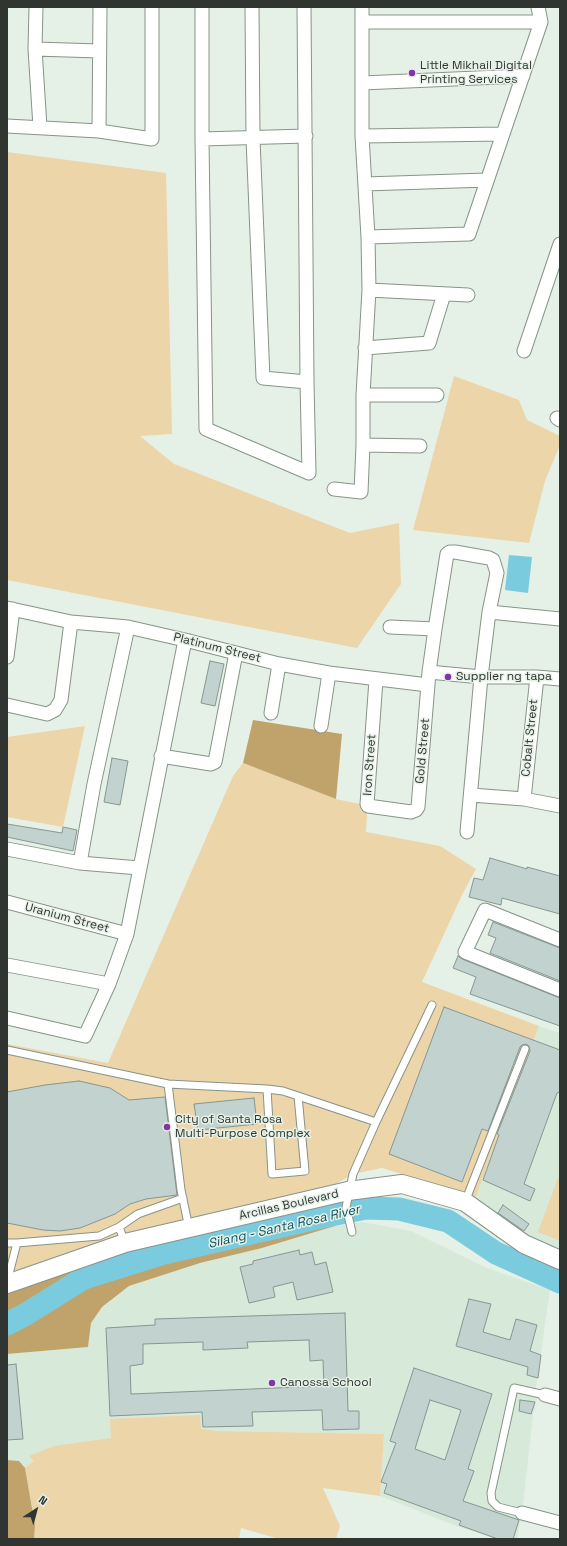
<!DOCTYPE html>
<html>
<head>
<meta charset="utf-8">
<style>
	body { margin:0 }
	#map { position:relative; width:567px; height:1546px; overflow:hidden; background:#e5f1e7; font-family:"Space Grotesk",sans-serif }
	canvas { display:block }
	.frame { position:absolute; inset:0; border:8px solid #303531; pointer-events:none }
	.north { position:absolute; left:16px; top:1490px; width:40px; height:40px; -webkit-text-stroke:3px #e5f1e7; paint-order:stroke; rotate:36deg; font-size:11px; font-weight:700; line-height:16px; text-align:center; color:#303531 }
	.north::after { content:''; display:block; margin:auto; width:14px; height:18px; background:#303531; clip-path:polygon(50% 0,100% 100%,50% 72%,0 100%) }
</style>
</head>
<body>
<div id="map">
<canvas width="567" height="1546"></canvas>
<div class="frame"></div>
<div class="north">N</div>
</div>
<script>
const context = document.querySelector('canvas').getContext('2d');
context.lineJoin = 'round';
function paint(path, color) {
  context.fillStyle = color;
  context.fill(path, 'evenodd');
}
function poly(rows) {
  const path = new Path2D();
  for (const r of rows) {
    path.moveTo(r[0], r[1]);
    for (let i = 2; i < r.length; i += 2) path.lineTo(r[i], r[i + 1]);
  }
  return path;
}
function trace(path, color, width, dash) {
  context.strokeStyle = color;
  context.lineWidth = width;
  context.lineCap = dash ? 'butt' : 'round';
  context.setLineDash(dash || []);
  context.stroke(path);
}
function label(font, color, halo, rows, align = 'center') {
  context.font = font + ' "Space Grotesk",sans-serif';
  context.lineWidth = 3;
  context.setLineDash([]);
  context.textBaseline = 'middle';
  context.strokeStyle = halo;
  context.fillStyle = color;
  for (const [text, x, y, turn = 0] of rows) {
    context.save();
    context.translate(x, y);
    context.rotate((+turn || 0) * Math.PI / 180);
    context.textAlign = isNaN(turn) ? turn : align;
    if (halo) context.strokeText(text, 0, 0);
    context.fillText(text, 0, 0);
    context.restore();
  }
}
const built = poly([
	[539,1026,560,1033,560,1249,536,1240,523,1232,476,1197],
	[362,1222,411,1231,487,1268,550,1290,536,1388,537,1399,533,1415,523,1505,517,1539,497,1539,459,1527,380,1496,384,1434,217,1431,239,1539,34,1539,35,1526,19,1461,7,1460,7,1354,88,1347,91,1323,102,1307,129,1286,200,1263,262,1248,335,1226]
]);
const green = poly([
	[7,152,166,173,172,434,140,436,174,464,350,533,399,523,401,584,357,648,7,580],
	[454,376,519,400,527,420,560,436,560,445,545,481,529,543,413,530],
	[85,726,63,827,7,817,7,737],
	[243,763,336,799,360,804,367,814,366,832,440,846,476,869,462,895,422,982,539,1026,476,1197,382,1168,353,1174,329,1188,135,1233,7,1274,7,1044,108,1063,233,776],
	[558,1178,560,1179,560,1241,538,1232],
	[200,1415,201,1429,217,1431,384,1434,380,1496,323,1488,340,1526,336,1539,279,1539,241,1528,239,1539,34,1539,35,1526,25,1468,34,1461,29,1456,54,1446,111,1438,110,1419]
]);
const forest = poly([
	[253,720,342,734,336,799,243,763],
	[322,1202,328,1209,335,1226,262,1248,200,1263,129,1286,102,1307,91,1323,88,1347,7,1354,7,1293,145,1244],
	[7,1460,19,1461,25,1468,35,1526,34,1539,7,1539]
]);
const water = poly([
	[509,555,532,557,528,593,505,590]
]);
const river = poly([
	[7,1324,26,1314,84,1278,164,1253,321,1217,366,1208,399,1209,448,1221,496,1253,560,1282]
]);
const building = poly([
	[210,661,224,664,215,706,201,703,210,661],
	[112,758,128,761,120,805,104,802,112,758],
	[7,824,62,833,63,827,77,830,73,851,7,837,7,824],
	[490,858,527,869,527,867,560,876,560,914,502,898,501,905,469,897,474,878,483,880,490,858],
	[493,922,560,948,560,981,490,953,496,938,488,935,493,922],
	[458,956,462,959,560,998,560,1026,470,994,476,977,453,968,458,956],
	[444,1007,560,1050,560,1092,557,1093,553,1104,524,1184,535,1189,530,1201,483,1180,499,1135,497,1134,530,1051,529,1046,526,1044,522,1045,520,1047,488,1131,482,1129,462,1182,389,1154,444,1007],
	[79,1081,110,1088,129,1100,165,1097,177,1195,146,1199,130,1204,115,1214,80,1228,60,1231,43,1230,7,1223,7,1092,45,1085,79,1081],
	[254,1098,257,1124,198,1130,194,1104,254,1098],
	[503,1205,529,1224,524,1231,498,1213,503,1205],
	[299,1250,300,1255,312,1252,315,1265,326,1262,333,1292,297,1300,293,1282,273,1287,275,1297,249,1303,240,1267,253,1264,253,1261,299,1250],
	[469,1299,491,1304,483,1332,510,1340,516,1319,537,1325,530,1351,541,1355,538,1378,527,1375,528,1367,456,1346,469,1299],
	[345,1313,348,1411,359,1411,359,1429,323,1430,322,1410,252,1412,253,1426,203,1427,202,1412,110,1416,106,1328,155,1325,155,1319,345,1313],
	[309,1340,310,1361,323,1360,324,1386,131,1394,130,1366,143,1364,143,1344,203,1342,203,1350,248,1348,247,1342,309,1340],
	[16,1364,23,1439,7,1440,7,1365,16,1364],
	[414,1368,492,1394,468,1469,474,1471,463,1501,519,1520,513,1539,498,1539,459,1525,461,1521,384,1493,387,1484,381,1482,396,1443,390,1441,414,1368],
	[430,1400,461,1410,445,1460,415,1449,430,1400],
	[520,1400,535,1402,531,1414,519,1411,520,1400]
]);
const lane = poly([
	[7,1050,168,1084,181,1190,189,1228],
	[168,1084,267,1089,283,1091,298,1096,305,1171,272,1174,267,1089],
	[298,1096,376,1122],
	[465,1202,525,1049],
	[119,1227,138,1214,183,1198],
	[352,1232,346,1207,353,1174,376,1122,432,1005],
	[7,1243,17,1243],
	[7,1282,17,1243,99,1236,119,1227,125,1243],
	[522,1513,498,1507,492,1501,491,1493,514,1388,545,1395]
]);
const street = poly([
	[36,7,35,49,40,127],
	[202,7,202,139,206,429,309,473,307,382,304,7],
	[252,7,253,139,263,378,307,382],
	[362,22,541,22],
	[35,49,99,51],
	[362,83,523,76],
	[7,126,99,131,152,139,152,7],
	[99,131,100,7],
	[362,136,503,134],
	[202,139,306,136],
	[365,184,487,180],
	[368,237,469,234,541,22,538,7],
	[369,290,468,295],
	[365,348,429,343,444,294],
	[524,351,560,244],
	[363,395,437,395],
	[557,418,560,420],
	[363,445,420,446],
	[334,489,361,492,363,445,363,395,369,290,368,237,362,136,362,7],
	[7,608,71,622,128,627,185,640,279,664,329,673,428,685],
	[489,612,560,619],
	[435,629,447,554,450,552,455,552,489,558,493,560,497,573,489,612,481,677,467,832],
	[7,657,13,609],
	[429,672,481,677,537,677,560,679],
	[376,680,367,804,368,806,411,812,416,810,418,807,429,672,435,629,390,627],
	[7,705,47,714,55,710,61,700,71,622],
	[271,713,279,664],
	[321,726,329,673],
	[161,756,211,764,215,762,236,653],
	[471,795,524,799,560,806],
	[524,799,537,677],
	[7,849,80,863,139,868],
	[80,863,94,784,128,627],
	[7,902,127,934],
	[560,940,485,910,465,952,560,990],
	[7,965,109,984],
	[7,1018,85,1036,109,984,127,934,185,640],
	[545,1395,560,1399],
	[522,1513,560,1523]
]);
const secondary = poly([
	[7,1284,125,1243,348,1191,402,1184,465,1202,524,1244,560,1260]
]);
const markers = [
	[412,73,4,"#8235a6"],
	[448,677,4,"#8235a6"],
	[167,1127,4,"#8235a6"],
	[272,1383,4,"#8235a6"]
];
const poiNames = [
	["Little Mikhail Digital",420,66],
	["Printing Services",420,80],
	["Supplier ng tapa",456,677],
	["City of Santa Rosa",175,1120],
	["Multi-Purpose Complex",175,1134],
	["Canossa School",280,1383]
];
const streetNames = [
	["Platinum Street",217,648,14],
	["Cobalt Street",530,738,-84],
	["Gold Street",423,751,-85],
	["Iron Street",370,765,-86],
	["Uranium Street",67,918,15],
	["Arcillas Boulevard",289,1205,-13]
];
const waterNames = [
	["Silang - Santa Rosa River",284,1227,-13]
];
paint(built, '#d7e9d9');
paint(green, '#ecd5a9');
paint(forest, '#c0a36a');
paint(water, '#7bcbde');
trace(river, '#7bcbde', 23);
paint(building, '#c2d3cf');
trace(building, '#869693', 1);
trace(lane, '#889389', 9);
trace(street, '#889389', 15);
trace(secondary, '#889389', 20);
trace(lane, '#fff', 7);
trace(street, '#fff', 13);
trace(secondary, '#fff', 18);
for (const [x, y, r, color] of markers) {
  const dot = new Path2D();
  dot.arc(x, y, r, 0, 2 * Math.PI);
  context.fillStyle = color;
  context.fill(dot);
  trace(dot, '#e5f1e7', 1.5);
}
label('12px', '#303531', '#e5f1e7', poiNames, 'left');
label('12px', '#303531', '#e5f1e7', streetNames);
label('italic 13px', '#09505e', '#e5f1e7', waterNames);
</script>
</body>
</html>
